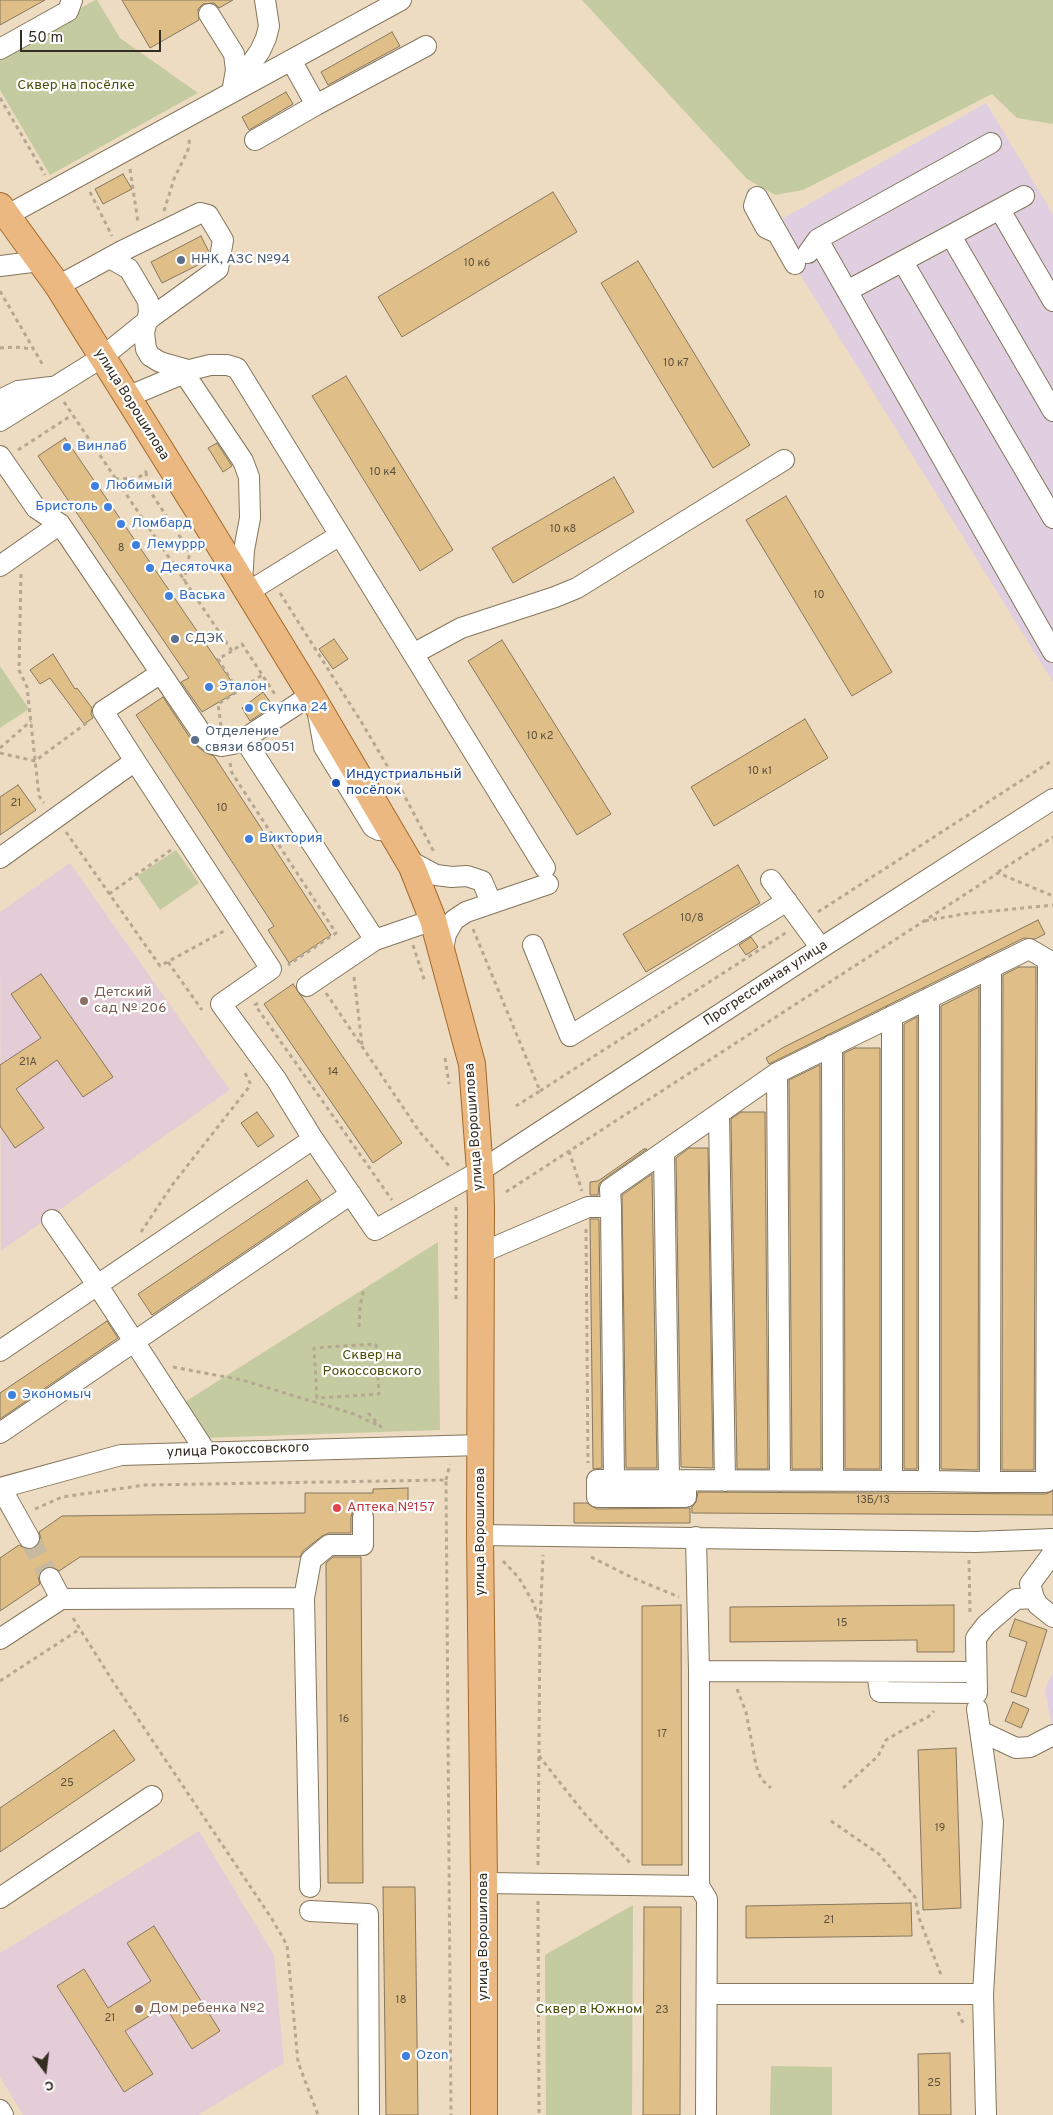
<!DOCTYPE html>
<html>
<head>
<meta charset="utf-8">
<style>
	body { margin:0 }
	#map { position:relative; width:1053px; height:2115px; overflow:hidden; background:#eddcc1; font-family:Overpass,sans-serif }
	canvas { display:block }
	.north { position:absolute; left:20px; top:2045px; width:50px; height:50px; -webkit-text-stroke:4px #fff; paint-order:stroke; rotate:165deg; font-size:14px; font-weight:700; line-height:20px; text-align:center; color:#332d22 }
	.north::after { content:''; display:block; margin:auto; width:18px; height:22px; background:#332d22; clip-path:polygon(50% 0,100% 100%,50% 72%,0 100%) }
	.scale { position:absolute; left:20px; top:30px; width:141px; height:22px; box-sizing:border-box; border:2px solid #332d22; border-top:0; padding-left:6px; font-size:15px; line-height:18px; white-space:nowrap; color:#332d22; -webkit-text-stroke:4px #fff; paint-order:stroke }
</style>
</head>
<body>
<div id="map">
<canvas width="1053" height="2115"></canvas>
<div class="north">С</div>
<div class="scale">50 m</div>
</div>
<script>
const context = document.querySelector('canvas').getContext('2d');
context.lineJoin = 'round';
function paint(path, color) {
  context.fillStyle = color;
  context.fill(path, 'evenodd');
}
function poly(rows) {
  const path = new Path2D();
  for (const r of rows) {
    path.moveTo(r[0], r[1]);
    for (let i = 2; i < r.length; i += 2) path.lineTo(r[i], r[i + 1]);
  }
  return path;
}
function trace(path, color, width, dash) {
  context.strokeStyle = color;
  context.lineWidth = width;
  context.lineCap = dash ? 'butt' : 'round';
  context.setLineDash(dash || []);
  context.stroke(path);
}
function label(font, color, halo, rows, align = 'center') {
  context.font = font + ' Overpass,sans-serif';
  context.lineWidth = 4.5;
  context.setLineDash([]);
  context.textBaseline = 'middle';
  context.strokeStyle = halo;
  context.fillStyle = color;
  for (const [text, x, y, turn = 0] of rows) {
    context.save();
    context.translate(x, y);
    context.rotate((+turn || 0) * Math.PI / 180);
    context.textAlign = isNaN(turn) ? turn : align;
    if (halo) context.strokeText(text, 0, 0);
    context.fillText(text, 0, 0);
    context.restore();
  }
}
const industrial = poly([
	[986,103,1053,214,1053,682,770,226],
	[1053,1672,1053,1732,1045,1690]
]);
const education = poly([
	[70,863,230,1090,1,1251,0,912],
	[199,1831,274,1955,284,2063,198,2115,23,2115,0,2077,0,1953]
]);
const green = poly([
	[95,0,97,0,120,38,198,93,50,175,0,90,0,54],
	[582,0,1053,0,1053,124,1017,118,992,94,803,190,775,195,747,179],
	[0,666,29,709,0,728],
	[176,850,199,883,160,910,137,876],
	[438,1242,440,1430,202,1438,180,1405],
	[633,1905,632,2115,546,2115,545,1955],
	[771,2066,832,2067,832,2115,770,2115]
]);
const building = poly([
	[0,0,45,0,0,25,0,0],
	[122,0,233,0,219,8,214,3,203,4,198,9,199,20,150,48,122,0],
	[392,32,400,46,328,85,321,72,392,32],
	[286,92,293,104,249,130,242,117,286,92],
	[123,174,132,189,103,204,95,189,123,174],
	[553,192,577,232,402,337,378,297,553,192],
	[201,236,209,252,208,260,162,283,151,262,201,236],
	[638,261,750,445,713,468,601,283,638,261],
	[346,376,453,550,420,571,312,396,346,376],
	[65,438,238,691,202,712,181,682,189,678,38,456,65,438],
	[217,443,232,466,223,472,208,448,217,443],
	[614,477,634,512,513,583,492,548,614,477],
	[786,496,892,672,852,696,746,520,786,496],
	[334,639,348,659,333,669,319,649,334,639],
	[502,640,611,814,577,835,468,661,502,640],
	[53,654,75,689,77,688,92,708,91,714,93,718,84,724,50,678,40,684,30,670,53,654],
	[263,692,273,706,250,721,242,708,263,692],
	[163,697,194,744,206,753,214,756,331,935,289,963,268,930,274,926,136,715,163,697],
	[805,719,828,758,714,826,691,787,805,719],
	[18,785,36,810,0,835,0,797,18,785],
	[738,865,760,903,646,972,623,934,738,865],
	[1038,920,1045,934,1035,939,1024,938,769,1064,766,1058,784,1047,1038,920],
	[751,937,758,947,746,955,739,945,751,937],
	[1019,967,1036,967,1034,1470,1002,1470,1003,975,1019,967],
	[41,974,113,1077,83,1097,57,1060,16,1089,44,1128,15,1148,0,1126,0,1065,41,1038,11,994,41,974],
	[293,984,402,1143,373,1163,264,1004,293,984],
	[979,987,978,1470,941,1469,941,1006,979,987],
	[917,1017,917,1469,904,1469,904,1024,917,1017],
	[855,1048,880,1048,880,1469,845,1469,844,1053,855,1048],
	[820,1065,821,1469,792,1469,789,1080,820,1065],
	[257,1112,274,1136,258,1147,241,1123,257,1112],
	[741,1112,765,1112,768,1469,737,1469,731,1119,741,1112],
	[689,1148,708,1148,713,1468,681,1467,676,1158,689,1148],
	[644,1149,647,1149,603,1180,599,1184,598,1195,590,1195,590,1182,598,1181,644,1149],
	[652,1174,657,1468,626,1468,622,1195,652,1174],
	[307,1180,321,1200,152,1315,138,1294,307,1180],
	[590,1219,599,1219,602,1468,593,1469,590,1219],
	[107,1321,118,1338,0,1419,0,1393,107,1321],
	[408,1488,408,1511,373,1511,368,1507,358,1507,353,1511,351,1517,351,1533,329,1533,322,1536,303,1551,300,1557,80,1557,59,1571,51,1566,44,1568,38,1577,40,1584,0,1611,0,1558,19,1545,28,1550,35,1548,41,1539,39,1532,62,1516,305,1513,305,1493,373,1493,373,1489,408,1488],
	[1053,1491,1053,1515,692,1513,692,1507,696,1502,698,1492,1046,1494,1053,1491],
	[574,1503,587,1503,597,1509,690,1508,690,1523,574,1523,574,1503],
	[333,1557,361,1557,363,1883,328,1883,326,1563,333,1557],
	[681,1605,682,1865,642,1865,642,1606,681,1605],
	[954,1605,954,1652,917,1652,917,1640,730,1642,730,1607,954,1605],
	[1015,1619,1047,1630,1026,1697,1011,1692,1027,1642,1009,1636,1015,1619],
	[1013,1702,1029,1709,1021,1728,1005,1721,1013,1702],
	[114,1730,135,1760,0,1852,0,1808,114,1730],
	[956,1748,961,1908,923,1910,918,1750,956,1748],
	[383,1887,415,1887,418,2115,386,2115,383,1887],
	[911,1903,912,1936,746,1938,746,1906,911,1903],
	[644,1907,681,1907,680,2115,643,2115,644,1907],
	[154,1926,220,2031,192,2049,165,2006,125,2031,153,2074,124,2092,57,1986,84,1969,108,2008,151,1981,127,1943,154,1926],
	[950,2053,951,2115,919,2115,918,2054,950,2053]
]);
const minorTunnel = poly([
	[29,1538,50,1578]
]);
const path = poly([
	[0,98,45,175],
	[130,169,138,222],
	[90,192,112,236],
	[164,211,174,179,188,150,190,137],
	[0,291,44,367],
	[0,348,14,347,34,349],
	[64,402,232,651,242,644,276,696],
	[18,450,72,415],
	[146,472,148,488,190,552,184,581],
	[115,479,138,478,147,471],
	[21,574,19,670,27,687,39,796,44,803],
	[280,593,362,723,402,791,434,852],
	[238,691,262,675],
	[221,726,218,704,238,691,218,659,232,651],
	[0,748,31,721],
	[0,753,35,761,88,722],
	[230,763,232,773,336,933,288,965],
	[66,832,160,966,224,931],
	[998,872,1053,837],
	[109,894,171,850],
	[818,912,1053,760],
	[925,921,963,914,1053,905],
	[473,929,540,1091,516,1106],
	[413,945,425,982],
	[168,962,202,1010],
	[354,977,362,1045],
	[326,993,419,1131,450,1167],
	[258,1003,255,1005,392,1200],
	[445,1058,449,1084],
	[540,1091,787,932],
	[569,1151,582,1191],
	[506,1192,998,873,1053,896],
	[456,1207,456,1303],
	[586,1229,588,1463],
	[141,1232,173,1184,249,1087,250,1083,245,1073],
	[359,1327,360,1307,364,1288],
	[376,1344,379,1394,317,1398,314,1348,376,1344],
	[173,1367,242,1380,354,1414,377,1425],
	[368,1413,383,1429],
	[446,1480,450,1464],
	[35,1509,62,1497,145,1485,446,1480,451,2115],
	[591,1557,633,1578,679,1597],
	[969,1560,970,1613],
	[503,1561,519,1578,534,1604,540,1625,543,1555],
	[73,1618,112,1680,272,1919,287,1945,298,2062,318,2115],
	[0,1681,80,1629],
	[737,1689,746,1712,756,1765,761,1779,771,1788],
	[539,1756,584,1813,632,1865],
	[843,1788,878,1756,886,1740,908,1727,928,1717,934,1711],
	[831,1821,879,1854,915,1897,919,1918,941,1975],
	[538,1865,540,1625],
	[538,1901,539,2115],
	[958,2012,964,2025]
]);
const minor = poly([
	[209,14,234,54,236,70,233,87],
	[0,49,68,11,72,0],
	[291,60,316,105,426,46],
	[233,90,260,51,266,38,269,26,265,0],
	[255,140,316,105],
	[1000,210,1053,301],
	[6,216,401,0],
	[777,233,766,228,754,206,757,197,795,264],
	[951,236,1053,411],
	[818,240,1053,652],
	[808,253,818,239,991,143],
	[110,258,129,269,148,301,149,312,144,333,146,349,150,356,160,362,188,370,194,369],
	[903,262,1053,518],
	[0,266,40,261],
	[847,291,1024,196],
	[184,373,243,461,249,477,250,518,244,550,242,582],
	[127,397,194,369,210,365,227,365,237,368,545,868],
	[0,400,18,391,51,387],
	[0,421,101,358,153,316,218,269,223,240,208,215,200,213,122,251,58,286],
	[0,456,36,508,60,524,204,737,213,744,222,746,233,744,244,739],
	[0,566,60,524],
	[248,592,340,535],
	[413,654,461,628,555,597,577,588,784,460],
	[311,695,244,739,375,940,433,920],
	[318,714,324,747,373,827,379,830,390,831],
	[135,761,271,969,221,1004,276,1079,313,1139,375,1230,480,1171,821,948,1053,799],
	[0,858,135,761,103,711,161,673],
	[406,859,436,875,452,877,467,876,482,881,491,902],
	[771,880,821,948],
	[533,945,570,1036,787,901],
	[442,954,446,934,454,920,466,912,548,884],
	[307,986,375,940],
	[892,1016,892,1481],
	[832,1045,833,1481],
	[777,1073,780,1481],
	[719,1114,725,1481],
	[664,1152,669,1480],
	[611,1207,614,1480],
	[52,1220,98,1286,206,1452],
	[481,1253,588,1207,611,1207,610,1189,777,1073,1029,949,1048,960,1046,1482,990,1482,929,1481,614,1480,597,1480,597,1497,686,1497,686,1480],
	[0,1351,313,1139],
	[0,1433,351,1194],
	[929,1481,929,998],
	[990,1482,991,967],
	[0,1488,121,1455,481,1445],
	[1,1488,29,1538],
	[480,1535,975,1542,1053,1539],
	[696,1537,699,1671,699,1886,707,1899,706,2115],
	[50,1578,61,1599],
	[1034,1598,1030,1584,1053,1553],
	[0,1639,61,1599,304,1598],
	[699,1671,976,1672],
	[877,1672,880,1692,977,1693,976,1638,986,1625,1016,1599,1034,1598,1038,1605,1053,1617],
	[977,1709,993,1822,983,1994,986,2115],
	[980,1731,1016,1748,1030,1747,1053,1735],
	[484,1883,699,1886],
	[310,1887,304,1598,311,1560,329,1545,363,1545,363,1517],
	[0,1898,152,1796],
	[310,1911,368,1914,369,2115],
	[707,1994,983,1994],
	[0,2110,3,2115]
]);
const major = poly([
	[0,206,58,286,198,510,311,695,412,867,433,920,472,1064,480,1171,481,1208,480,1535,484,1883,484,2115]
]);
const markers = [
	[181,260,5,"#5c6f8a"],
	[67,447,5,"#3f7fe0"],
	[95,486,5,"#3f7fe0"],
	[108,507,5,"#3f7fe0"],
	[121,524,5,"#3f7fe0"],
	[136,545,5,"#3f7fe0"],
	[150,568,5,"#3f7fe0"],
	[169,596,5,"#3f7fe0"],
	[175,639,5,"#5c6f8a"],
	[209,687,5,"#3f7fe0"],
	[249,708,5,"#3f7fe0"],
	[195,740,5,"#5c6f8a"],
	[336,783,5,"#1a4fb4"],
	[249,839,5,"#3f7fe0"],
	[84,1001,5,"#8d6e63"],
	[12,1395,5,"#3f7fe0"],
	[337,1508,5,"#e0444e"],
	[139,2009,5,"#8d6e63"],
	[406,2056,5,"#3f7fe0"]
];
const numberNames = [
	["10 к6",477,264],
	["10 к7",676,364],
	["10 к4",383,473],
	["10 к8",563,530],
	["8",121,549],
	["10",819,596],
	["10 к2",540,737],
	["10 к1",760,772],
	["21",16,804],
	["10",222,809],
	["10/8",692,919],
	["21А",28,1063],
	["14",333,1073],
	["13Б/13",873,1501],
	["15",842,1624],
	["16",344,1720],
	["17",662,1735],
	["25",67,1784],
	["19",940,1829],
	["21",829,1921],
	["18",401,2001],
	["23",662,2011],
	["21",110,2019],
	["25",934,2084]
];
const parkNames = [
	["Сквер на посёлке",76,86],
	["Сквер на",372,1356],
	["Рокоссовского",372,1372],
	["Сквер в Южном",589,2010]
];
const serviceNames = [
	["ННК, АЗС №94",191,260],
	["СДЭК",185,639],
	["Отделение",205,732],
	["связи 680051",205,748]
];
const streetNames = [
	["улица Ворошилова",131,405,58],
	["Прогрессивная улица",766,984,-33],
	["улица Ворошилова",475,1127,-94],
	["улица Рокоссовского",238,1451,-2],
	["улица Ворошилова",481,1532,-90],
	["улица Ворошилова",484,1937,-90]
];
const shopNames = [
	["Винлаб",77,447],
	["Любимый",105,486],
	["Бристоль",98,507,"right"],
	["Ломбард",131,524],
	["Лемуррр",146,545],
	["Десяточка",160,568],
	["Васька",179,596],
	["Эталон",219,687],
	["Скупка 24",259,708],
	["Виктория",259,839],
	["Экономыч",22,1395],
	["Ozon",416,2056]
];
const transitNames = [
	["Индустриальный",346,775],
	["посёлок",346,791]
];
const educationNames = [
	["Детский",94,993],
	["сад № 206",94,1009],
	["Дом ребенка №2",149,2009]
];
const healthNames = [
	["Аптека №157",347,1508]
];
paint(industrial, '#dfcfe0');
paint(education, '#e5cdd8');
paint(green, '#c4cba1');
paint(building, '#dfbe88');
trace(building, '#86775e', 1);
trace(minorTunnel, '#c8b9a1', 20, [20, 10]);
trace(minor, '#85765c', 22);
trace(major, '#a3692a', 28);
trace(path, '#b5a791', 3, [4, 4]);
trace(minor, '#fff', 20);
trace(major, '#ecb882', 26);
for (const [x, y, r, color] of markers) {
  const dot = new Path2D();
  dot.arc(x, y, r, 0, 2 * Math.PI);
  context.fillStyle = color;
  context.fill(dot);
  trace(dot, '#fff', 2);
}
label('11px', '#5e513c', null, numberNames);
label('14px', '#4a510b', '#fff', parkNames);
label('14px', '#4e5e75', '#fff', serviceNames, 'left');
label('14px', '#332d22', '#fff', streetNames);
label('14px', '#366cbe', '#fff', shopNames, 'left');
label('14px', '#164399', '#fff', transitNames, 'left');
label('14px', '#785e54', '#fff', educationNames, 'left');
label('14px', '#be3a42', '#fff', healthNames, 'left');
</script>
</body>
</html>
